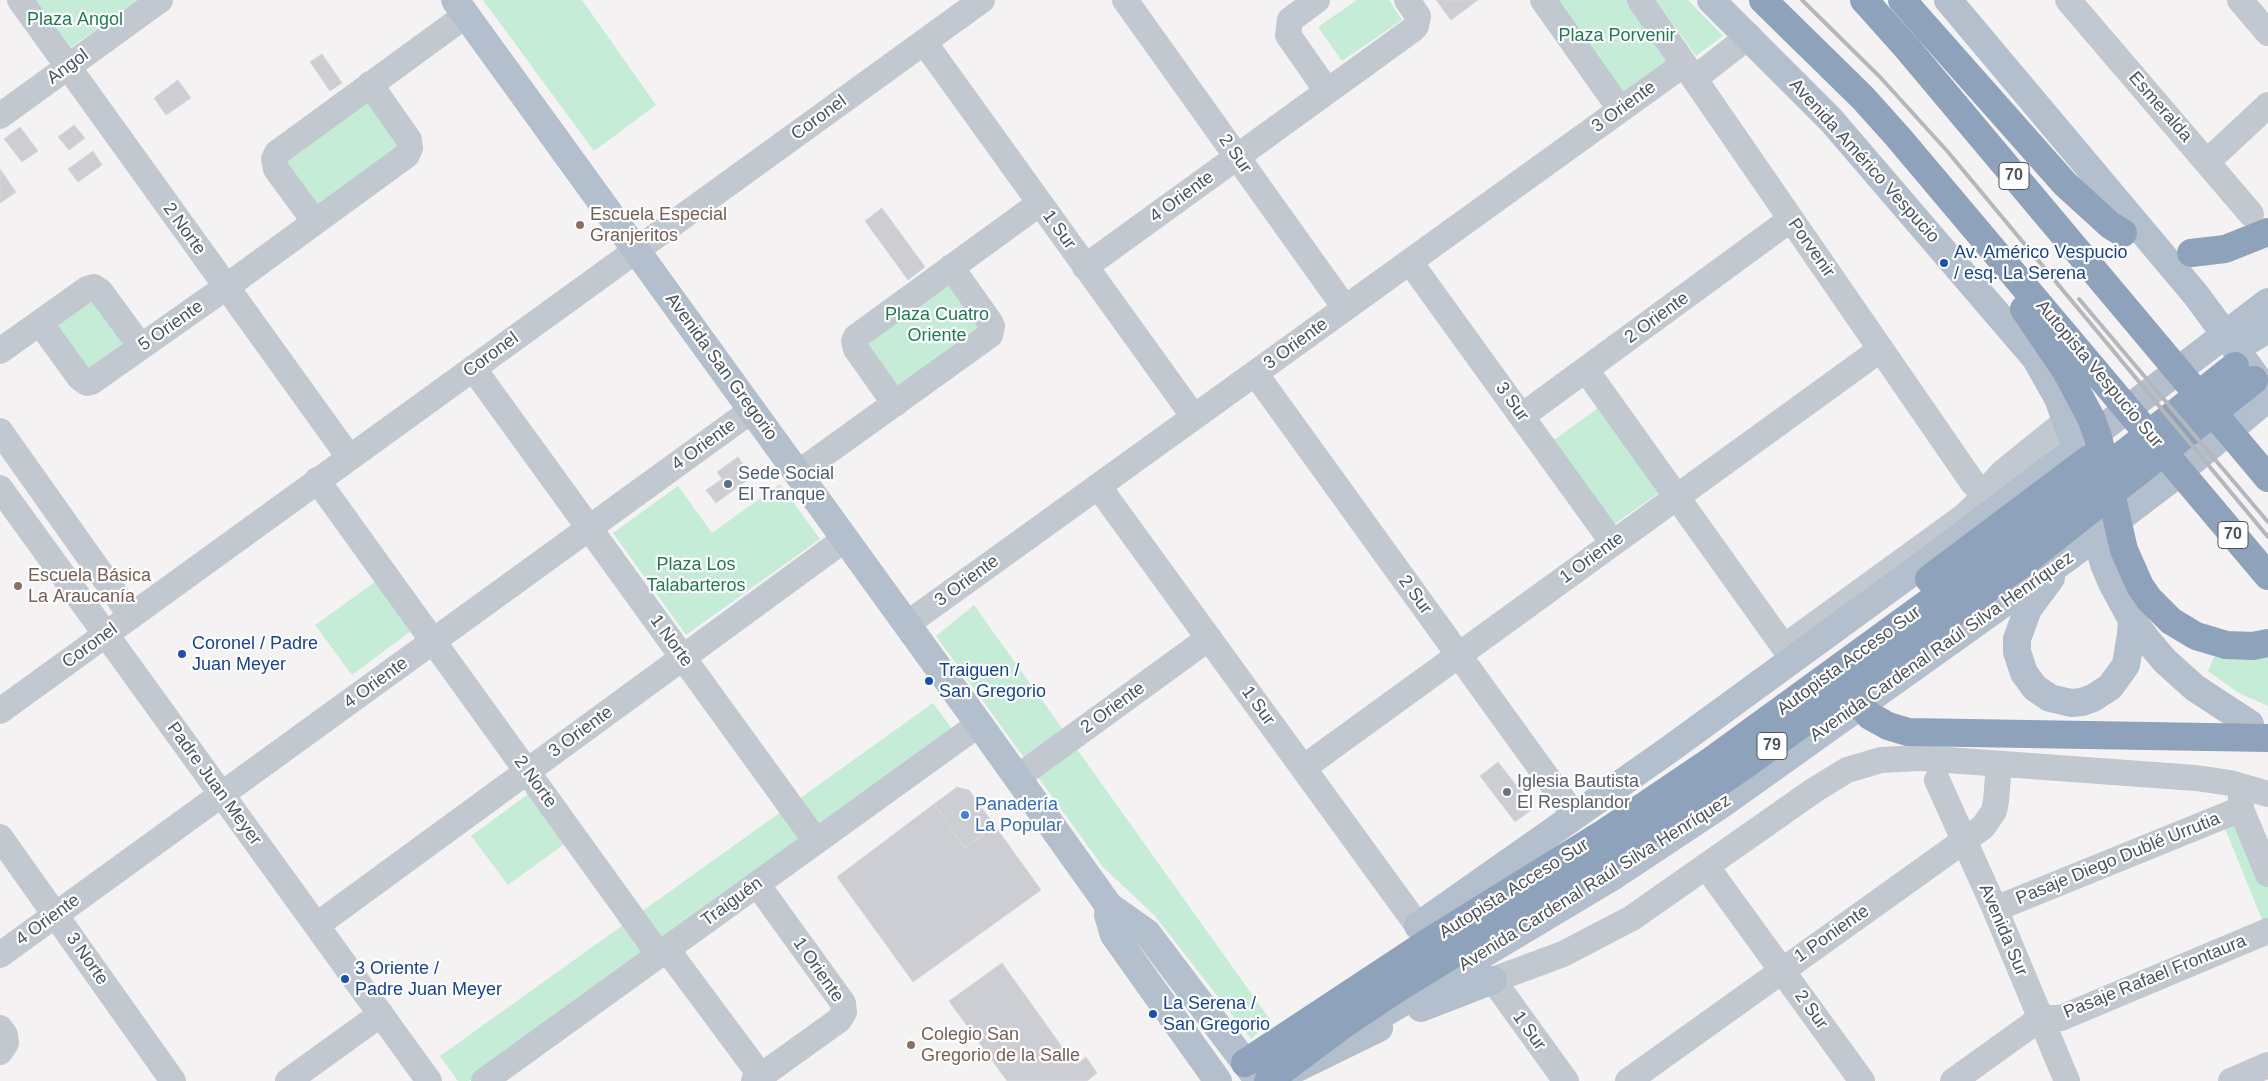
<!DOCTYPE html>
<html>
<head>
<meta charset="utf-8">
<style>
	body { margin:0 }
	canvas { display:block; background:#f4f2f2 }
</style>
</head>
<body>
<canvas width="2268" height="1081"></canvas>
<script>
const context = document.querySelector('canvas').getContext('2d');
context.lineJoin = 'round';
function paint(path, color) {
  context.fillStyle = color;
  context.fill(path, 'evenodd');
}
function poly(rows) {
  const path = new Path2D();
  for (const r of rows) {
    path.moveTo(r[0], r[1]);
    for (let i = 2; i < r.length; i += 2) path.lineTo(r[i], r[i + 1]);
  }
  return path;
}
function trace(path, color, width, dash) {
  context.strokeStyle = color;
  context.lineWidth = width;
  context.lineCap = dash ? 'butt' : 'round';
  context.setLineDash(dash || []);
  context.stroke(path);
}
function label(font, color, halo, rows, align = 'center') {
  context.font = font + ' Helvetica,sans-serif';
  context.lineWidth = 4.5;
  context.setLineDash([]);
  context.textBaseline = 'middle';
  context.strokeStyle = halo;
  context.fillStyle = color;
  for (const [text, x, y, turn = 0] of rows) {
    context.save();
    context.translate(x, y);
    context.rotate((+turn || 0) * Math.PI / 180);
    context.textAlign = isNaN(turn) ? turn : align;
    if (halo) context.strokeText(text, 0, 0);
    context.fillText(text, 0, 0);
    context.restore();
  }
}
const green = poly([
	[36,0,138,0,70,48],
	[483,0,582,0,656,105,594,151],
	[1357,0,1389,0,1402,20,1342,61,1318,27],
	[1556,0,1633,0,1672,58,1625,96],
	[1656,0,1688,0,1723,36,1696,56],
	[370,99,403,148,313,209,280,160],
	[947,279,985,333,893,395,863,339],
	[92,294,127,340,84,371,50,325],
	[1598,408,1659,493,1610,527,1550,443],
	[780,484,820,539,686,635,613,533,678,486,712,533],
	[375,582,411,631,352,675,315,625],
	[974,605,1271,1021,1251,1039,1155,916,1103,867,936,636],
	[2214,657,2228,659,2268,657,2268,706,2237,692,2208,671],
	[933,703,955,733,469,1081,458,1081,440,1056],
	[531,792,567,842,508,885,471,836],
	[2244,812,2268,870,2268,920,2263,922,2222,821]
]);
const building = poly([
	[1436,0,1478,0,1451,20,1436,0],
	[322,54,342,83,330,91,310,62,322,54],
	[178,80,191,98,166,115,154,98,178,80],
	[74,125,85,138,69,150,58,137,74,125],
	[20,127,38,151,22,162,4,139,20,127],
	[93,151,102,165,78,182,68,169,93,151],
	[0,169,16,192,0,203,0,169],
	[882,208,925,267,908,280,865,221,882,208],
	[738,457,752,477,716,503,706,490,722,479,717,472,738,457],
	[1498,762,1534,808,1515,822,1480,776,1498,762],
	[957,787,969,790,995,826,965,848,934,804,957,787],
	[934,804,965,848,995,826,1041,890,913,982,837,877,934,804],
	[1002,963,1075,1065,1086,1057,1097,1073,1087,1081,1007,1081,949,1001,1002,963]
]);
const minor = poly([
	[20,0,349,457],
	[1125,0,1345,308],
	[1317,0,1290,20,1288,35,1327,91],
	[1543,0,1620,109],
	[1640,0,1973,483,1983,494],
	[2068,0,2251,214],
	[2240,0,2268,33],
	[924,42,1194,417],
	[1694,79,1749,36],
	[0,116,160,0],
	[2207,162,2268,105],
	[315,222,276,169,274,159,277,153,466,15],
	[1410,262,1613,543],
	[1085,267,1412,30,1416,26,1418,16,1407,0],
	[40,323,80,378,87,383,91,382,226,287,407,155,410,148,409,140,370,84],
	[0,351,87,289,94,287,100,291,141,347],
	[473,368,816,841],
	[1586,370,1784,647,1963,517,1977,504,1983,494,2003,472,2066,421],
	[1255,373,1575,816],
	[895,404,856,349,854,341,856,337,1040,203],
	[1522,416,1791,219],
	[0,431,131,616],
	[798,473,990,335,992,326,990,322,951,267],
	[317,480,652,945,674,959,761,1076],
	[1098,486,1418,926],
	[0,488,429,1081],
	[907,624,1684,64],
	[0,711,982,0],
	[1303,768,1881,349],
	[1018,777,1209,638],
	[1937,780,1995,909,2067,1081],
	[2241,792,2241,809,2268,874],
	[0,837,173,1081],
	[1706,866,1862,1081],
	[1995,909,2241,809],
	[317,925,845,539],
	[0,955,752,410],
	[0,1028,5,1035,6,1043,0,1052],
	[288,1081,381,1014],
	[484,1081,979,724],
	[754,1081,839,1020,844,1012,843,1003,757,884],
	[1566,1081,1493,980,1563,954,1632,918,1813,791,1847,770,1881,760,1920,758,2196,778,2230,783,2268,794],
	[1628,1081,1983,827,1994,811,1996,801,1999,764],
	[1953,1081,2041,1018,2061,1018,2268,931],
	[2231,1081,2268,1065]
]);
const major = poly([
	[455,0,979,724,1109,906,1147,933,1259,1081],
	[1711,0,1831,120,2036,359,2058,398,2072,437,2079,466],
	[1948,0,2196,295,2268,393],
	[2232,343,2239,344,2248,341,2268,329],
	[2092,520,2104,564,2112,583,2132,620,2148,641,2165,661,2195,688,2250,724],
	[2051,578,2028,609,2017,639,2017,652,2024,673,2035,688,2050,698,2071,703,2082,702,2093,698,2110,687,2126,665,2131,634,2132,620],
	[1109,906,1108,915,1114,935,1218,1081],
	[1418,926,1670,749,1940,552,2268,302],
	[1421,1008,1493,980],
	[1358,1029,1612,877,1722,804,2067,558,2171,479,2268,398],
	[1295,1069,1379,1028]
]);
const highway = poly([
	[1763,0,1863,98,1898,137,2268,576],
	[1864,0,1907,48,2268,478],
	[1902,0,2065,184,2110,225,2123,233],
	[2191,253,2225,249,2268,232],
	[2024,309,2066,371,2091,418,2098,437,2124,550,2140,586,2149,599,2171,621,2196,636,2226,645,2253,646,2268,643],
	[1929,579,2089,459],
	[1848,671,1852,690,1856,700,1870,716,1888,726,1908,732,2268,738],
	[1245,1063,1427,943,1601,835,1712,760,2013,541,2235,366],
	[1268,1081,1344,1024,1398,988,1602,863,1748,763,2026,561,2254,380]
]);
const rail = poly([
	[1802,0,1880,77,1948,152,2268,537],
	[2079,299,2268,522]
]);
const markers = [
	[580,225,5,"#8d6e63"],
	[1944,263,5,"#1a4fb4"],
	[728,484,5,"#5c6f8a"],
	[18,586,5,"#8d6e63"],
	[182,654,5,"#1a4fb4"],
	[929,681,5,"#1a4fb4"],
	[1507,792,5,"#6b7280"],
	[965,815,5,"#3f7fe0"],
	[345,979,5,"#1a4fb4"],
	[1153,1014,5,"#1a4fb4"],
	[911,1045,5,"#8d6e63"]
];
const shields = [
	[2014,176,30],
	[2233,535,30],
	[1772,746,30]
];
const shieldNames = [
	["70",2014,176],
	["70",2233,535],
	["79",1772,746]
];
const parkNames = [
	["Plaza Angol",75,20],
	["Plaza Porvenir",1617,36],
	["Plaza Cuatro",937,315],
	["Oriente",937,336],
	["Plaza Los",696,565],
	["Talabarteros",696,586]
];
const streetNames = [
	["Angol",68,67,-36],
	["3 Oriente",1624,107,-36],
	["Esmeralda",2160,107,49],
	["Coronel",819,118,-36],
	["2 Sur",1235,154,55],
	["Avenida Américo Vespucio",1864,161,48],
	["4 Oriente",1182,197,-36],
	["2 Norte",184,229,54],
	["1 Sur",1059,230,54],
	["Porvenir",1811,248,55],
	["2 Oriente",1657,318,-36],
	["5 Oriente",171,326,-35],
	["3 Oriente",1296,344,-36],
	["Coronel",491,355,-36],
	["Avenida San Gregorio",721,367,54],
	["Autopista Vespucio Sur",2099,374,50],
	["3 Sur",1512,402,54],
	["4 Oriente",704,445,-36],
	["1 Oriente",1592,558,-36],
	["3 Oriente",967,581,-36],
	["2 Sur",1415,595,54],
	["1 Norte",671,641,54],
	["Coronel",90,646,-36],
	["Avenida Cardenal Raúl Silva Henríquez",1942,647,-35],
	["Autopista Acceso Sur",1849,661,-36],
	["4 Oriente",376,683,-36],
	["1 Sur",1258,706,54],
	["2 Oriente",1113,708,-36],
	["3 Oriente",581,732,-36],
	["2 Norte",535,782,54],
	["Padre Juan Meyer",214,784,54],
	["Pasaje Diego Dublé Urrutia",2118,859,-22],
	["Avenida Cardenal Raúl Silva Henríquez",1595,883,-32],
	["Autopista Acceso Sur",1514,889,-32],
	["Traiguén",732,902,-36],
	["4 Oriente",48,920,-36],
	["Avenida Sur",2003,930,67],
	["1 Poniente",1832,934,-35],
	["3 Norte",87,959,55],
	["1 Oriente",818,970,55],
	["Pasaje Rafael Frontaura",2155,977,-22],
	["2 Sur",1811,1010,54],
	["1 Sur",1529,1031,54]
];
const educationNames = [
	["Escuela Especial",590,215],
	["Granjeritos",590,236],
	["Escuela Básica",28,576],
	["La Araucanía",28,597],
	["Colegio San",921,1035],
	["Gregorio de la Salle",921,1056]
];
const transitNames = [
	["Av. Américo Vespucio",1954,253],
	["/ esq. La Serena",1954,274],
	["Coronel / Padre",192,644],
	["Juan Meyer",192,665],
	["Traiguen /",939,671],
	["San Gregorio",939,692],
	["3 Oriente /",355,969],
	["Padre Juan Meyer",355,990],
	["La Serena /",1163,1004],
	["San Gregorio",1163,1025]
];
const serviceNames = [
	["Sede Social",738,474],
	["El Tranque",738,495]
];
const worshipNames = [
	["Iglesia Bautista",1517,782],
	["El Resplandor",1517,803]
];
const shopNames = [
	["Panadería",975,805],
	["La Popular",975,826]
];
paint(green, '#c5ecd6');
paint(building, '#ccced3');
trace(building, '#d6d8dc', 1);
trace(minor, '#c1c8cf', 26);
trace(major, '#b4bfcd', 28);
trace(highway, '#8ea2bb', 28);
trace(rail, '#b4b7bb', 4);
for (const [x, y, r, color] of markers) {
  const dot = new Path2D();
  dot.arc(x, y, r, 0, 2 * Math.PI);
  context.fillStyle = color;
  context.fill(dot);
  trace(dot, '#fff', 2);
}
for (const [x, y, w] of shields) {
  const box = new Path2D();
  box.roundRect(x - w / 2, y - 13.5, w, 27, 4);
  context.fillStyle = '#fff';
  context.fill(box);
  trace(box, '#4b545d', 1);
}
label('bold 16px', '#4b545d', null, shieldNames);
label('18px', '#207a52', '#fff', parkNames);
label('18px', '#4b545d', '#fff', streetNames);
label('18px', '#785e54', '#fff', educationNames, 'left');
label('18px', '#164399', '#fff', transitNames, 'left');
label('18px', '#4e5e75', '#fff', serviceNames, 'left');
label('18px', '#5b616d', '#fff', worshipNames, 'left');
label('18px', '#366cbe', '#fff', shopNames, 'left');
</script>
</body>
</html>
